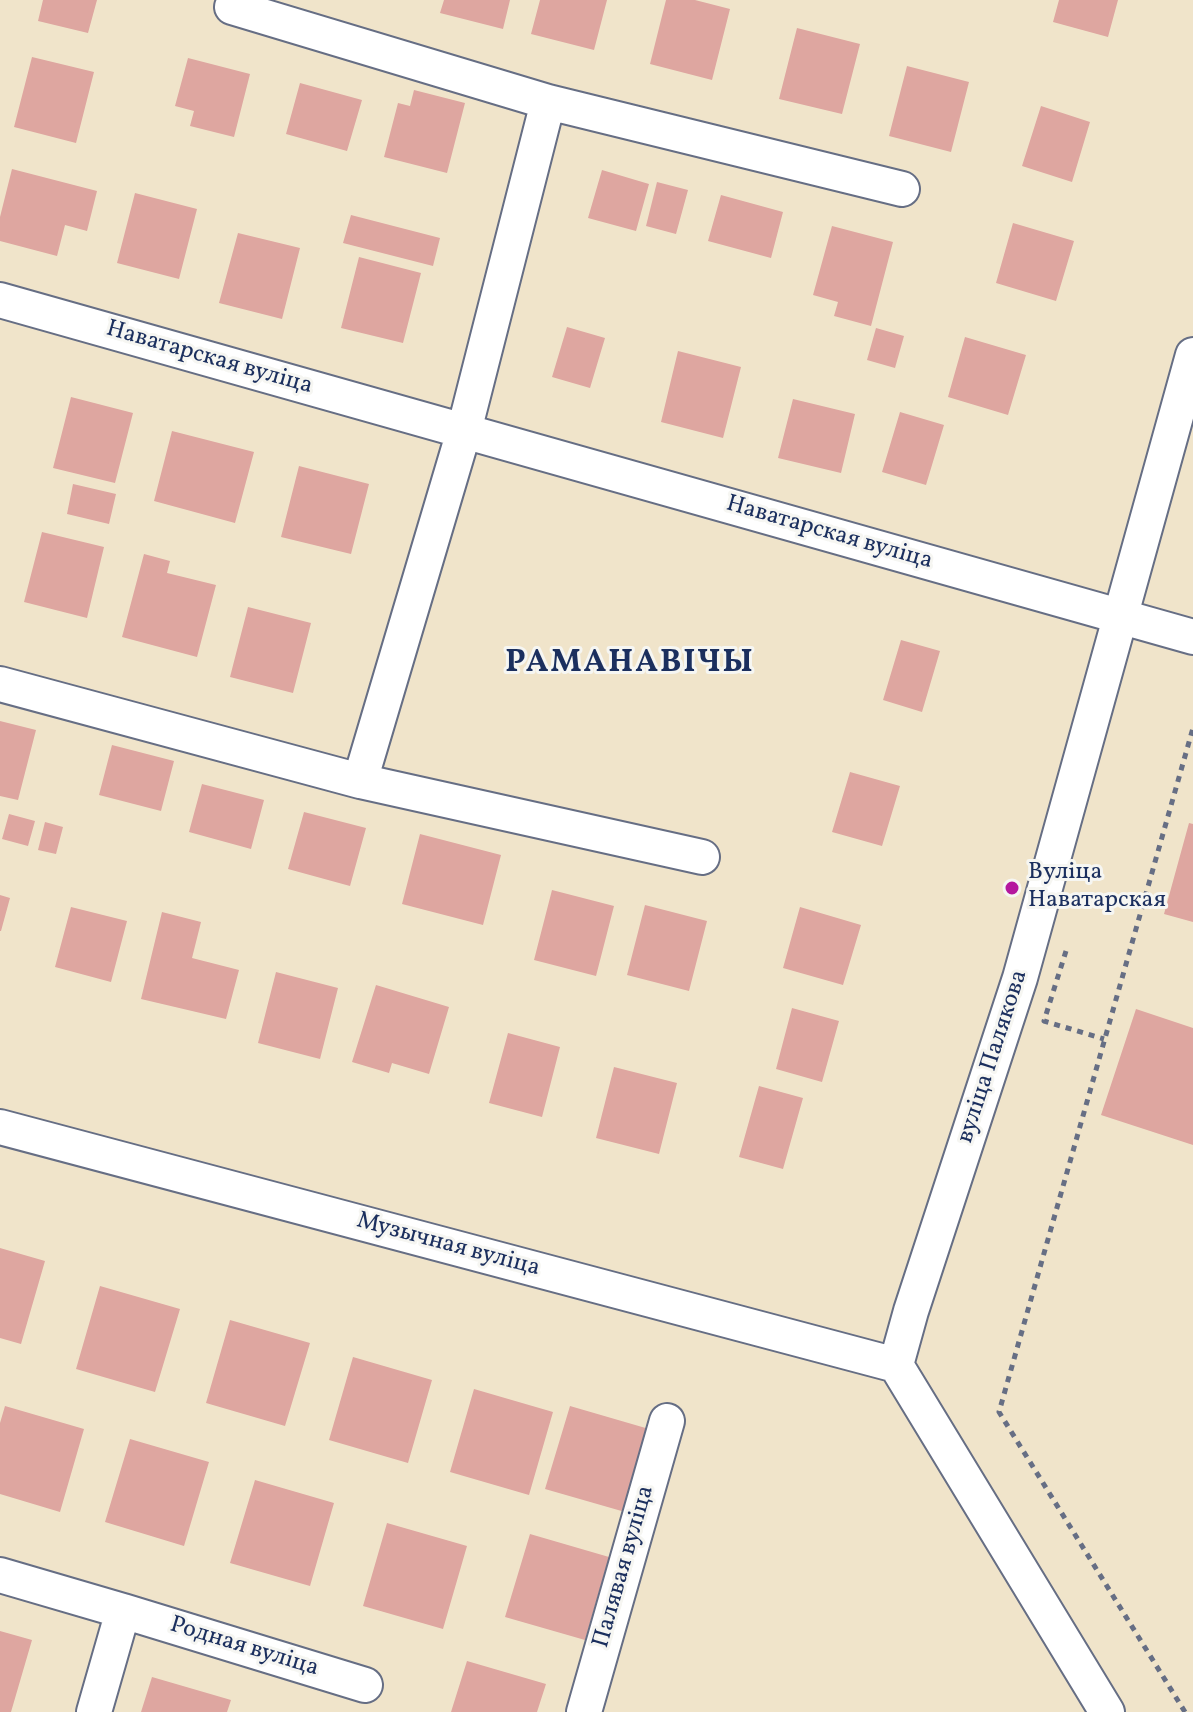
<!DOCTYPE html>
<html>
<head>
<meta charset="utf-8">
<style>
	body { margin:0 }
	canvas { display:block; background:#f0e4ca }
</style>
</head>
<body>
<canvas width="1193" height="1712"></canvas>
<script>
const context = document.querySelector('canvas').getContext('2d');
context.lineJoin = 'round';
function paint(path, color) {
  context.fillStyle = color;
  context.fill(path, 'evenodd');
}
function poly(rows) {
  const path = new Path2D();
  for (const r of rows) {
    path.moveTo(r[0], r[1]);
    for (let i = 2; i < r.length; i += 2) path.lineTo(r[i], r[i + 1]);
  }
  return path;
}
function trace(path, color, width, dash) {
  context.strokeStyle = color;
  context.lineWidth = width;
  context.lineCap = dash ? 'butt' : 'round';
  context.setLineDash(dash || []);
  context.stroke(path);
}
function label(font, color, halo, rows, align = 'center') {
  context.font = font + ' Vollkorn,serif';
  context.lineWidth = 6;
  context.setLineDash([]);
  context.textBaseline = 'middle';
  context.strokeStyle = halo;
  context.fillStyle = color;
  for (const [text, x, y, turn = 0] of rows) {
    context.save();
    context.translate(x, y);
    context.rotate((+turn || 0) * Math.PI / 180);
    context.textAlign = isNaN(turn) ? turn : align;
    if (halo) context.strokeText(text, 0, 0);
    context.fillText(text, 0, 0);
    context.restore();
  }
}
const building = poly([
	[43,0,97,0,88,33,38,21],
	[444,0,510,0,503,29,440,13],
	[540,0,607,0,594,50,531,34],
	[666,0,695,0,730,9,712,80,650,64],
	[1059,0,1118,0,1108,37,1053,22],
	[797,28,860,44,842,114,779,99],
	[32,57,94,72,76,143,14,127],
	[188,58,250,74,234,137,190,126,194,111,175,106],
	[907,66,969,82,951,152,889,136],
	[300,83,362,100,347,151,286,134],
	[414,90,465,103,447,173,384,157,398,103,410,106],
	[1041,106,1090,122,1072,182,1022,166],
	[12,169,97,191,87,231,65,225,57,256,0,241,0,217],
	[602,170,649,184,636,231,588,218],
	[657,182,688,190,676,234,646,226],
	[135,193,197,209,179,279,117,263],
	[721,195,783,212,771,258,708,241],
	[351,215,440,238,433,266,343,243],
	[1013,223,1074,241,1056,301,996,283],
	[832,226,893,242,871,326,834,316,838,302,813,295],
	[238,233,300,248,282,319,219,303],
	[359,257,421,273,403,343,341,328],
	[567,327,605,338,590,388,552,377],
	[876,328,904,336,895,368,867,360],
	[965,337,1026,355,1008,415,948,397],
	[678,351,741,367,723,438,661,422],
	[71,397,133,413,115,483,53,468],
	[793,399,855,414,841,473,778,458],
	[900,412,944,425,926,485,882,472],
	[172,431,254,452,235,523,154,501],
	[299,466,369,484,351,554,281,537],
	[73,484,116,494,109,524,67,514],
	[42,532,104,547,87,618,24,602],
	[144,554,170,561,167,573,216,585,197,657,122,637],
	[248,607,311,623,293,693,230,677],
	[901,640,940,651,922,712,883,700],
	[0,721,36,730,18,800,0,796],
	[112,745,174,761,161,811,99,795],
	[850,772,900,786,882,846,832,832],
	[202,784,264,800,251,849,189,832],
	[304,812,366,828,350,886,288,869],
	[9,814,35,821,28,846,2,839],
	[45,822,63,827,56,854,38,850],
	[1189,823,1193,824,1193,922,1164,914],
	[420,834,501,855,483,925,402,904],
	[552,890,614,906,596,976,534,960],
	[0,895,10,898,1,931,0,931],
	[645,905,707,921,689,991,627,975],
	[71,907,127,921,111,982,55,967],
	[800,907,861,925,843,985,783,968],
	[162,912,201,922,192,958,239,970,226,1019,141,999],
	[276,972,338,988,320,1059,258,1043],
	[376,985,449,1007,429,1074,392,1063,389,1073,352,1062],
	[792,1008,839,1021,822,1082,776,1069],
	[1136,1009,1193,1028,1193,1145,1101,1115],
	[508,1033,560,1047,542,1117,489,1103],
	[614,1067,677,1083,659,1154,596,1138],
	[759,1086,803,1098,783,1169,739,1157],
	[0,1248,45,1261,21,1344,0,1338],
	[100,1286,180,1309,155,1392,76,1369],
	[230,1320,310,1343,285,1426,206,1403],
	[353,1357,432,1380,408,1463,329,1440],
	[474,1389,553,1412,529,1495,450,1472],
	[5,1406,84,1429,60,1512,0,1494,0,1423],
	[570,1406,649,1429,625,1512,545,1489],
	[130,1439,209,1462,184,1546,105,1522],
	[255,1480,334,1503,310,1586,230,1563],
	[387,1523,467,1546,443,1629,363,1606],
	[530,1534,609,1557,585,1640,505,1617],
	[0,1631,32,1640,11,1712,0,1712],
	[467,1661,546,1684,537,1712,451,1712],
	[152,1677,231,1700,227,1712,141,1712]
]);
const path = poly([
	[1066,951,1044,1021,1104,1039],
	[1185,1712,999,1412,1193,728]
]);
const minor = poly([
	[548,102,902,189],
	[0,300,1193,637],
	[0,684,360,781,464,431,548,102,232,7],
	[360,781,702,857],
	[0,1127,896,1365],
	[0,1575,123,1611,94,1712],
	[123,1611,365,1685],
	[584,1712,667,1421],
	[1107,1712,896,1365,911,1311,1020,978,1193,355]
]);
const markers = [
	[1012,888,8,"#b5179e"]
];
const streetNames = [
	["Наватарская вуліца",209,359,16],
	["Наватарская вуліца",829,534,16],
	["вуліца Палякова",994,1057,-72],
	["Музычная вуліца",448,1246,15],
	["Палявая вуліца",625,1567,-74],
	["Родная вуліца",244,1648,17]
];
const poiNames = [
	["Вуліца",1028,874],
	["Наватарская",1028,902]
];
const districtNames = [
	["РАМАНАВІЧЫ",630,665]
];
paint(building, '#dea6a0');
trace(minor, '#666e84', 38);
trace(path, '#666e84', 5, [6, 6]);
trace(minor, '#fff', 34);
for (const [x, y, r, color] of markers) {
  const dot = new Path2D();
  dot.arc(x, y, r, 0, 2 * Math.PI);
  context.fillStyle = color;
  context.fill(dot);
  trace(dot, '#f6f6f2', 3);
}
label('24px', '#1b2f5e', '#f6f6f2', streetNames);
label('24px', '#1b2f5e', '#f6f6f2', poiNames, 'left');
context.letterSpacing = '2px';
label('bold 32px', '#1b2f5e', '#f6f6f2', districtNames);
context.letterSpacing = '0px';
</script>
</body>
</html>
